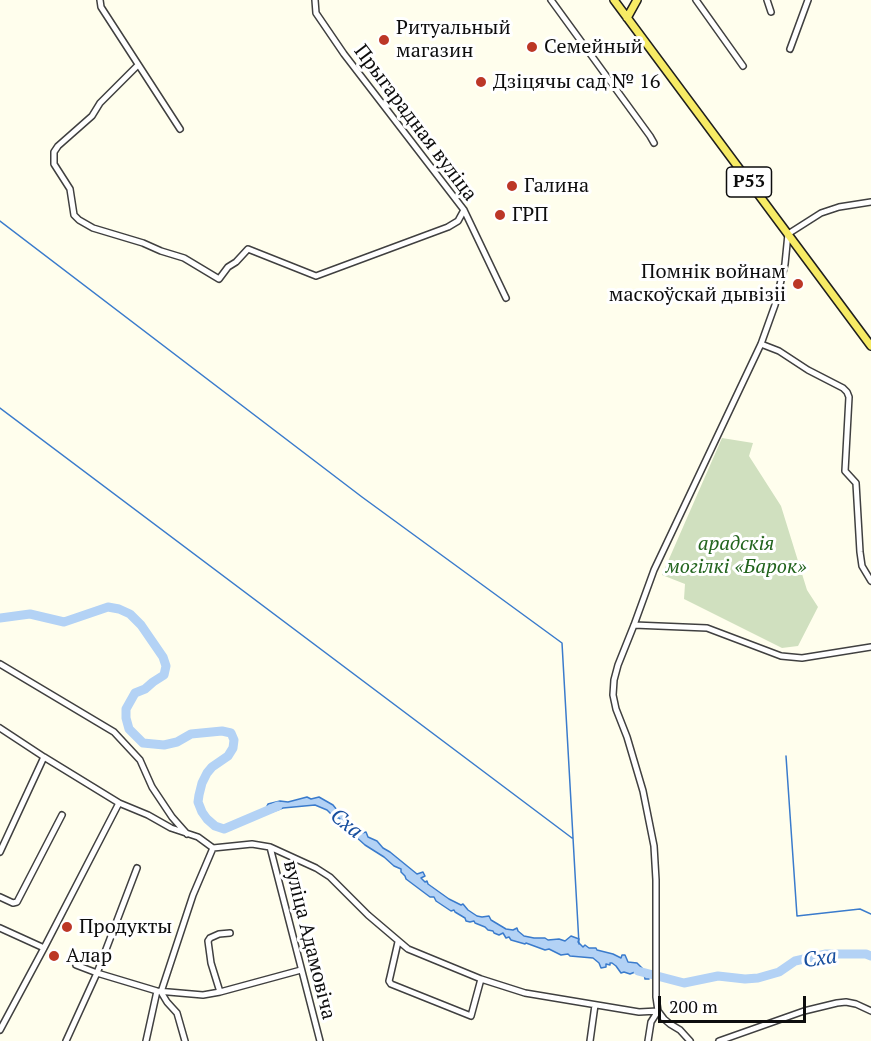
<!DOCTYPE html>
<html>
<head>
<meta charset="utf-8">
<style>
	body { margin:0 }
	#map { position:relative; width:871px; height:1041px; overflow:hidden; background:#fffeed; font-family:"PT Serif",serif }
	canvas { display:block }
	.scale { position:absolute; left:658px; top:996px; width:148px; height:27px; box-sizing:border-box; border:3px solid #0d0d0d; border-top:0; padding-left:8px; font-size:18px; line-height:21px; white-space:nowrap; color:#0d0d0d; -webkit-text-stroke:4px #fff; paint-order:stroke }
</style>
</head>
<body>
<div id="map">
<canvas width="871" height="1041"></canvas>
<div class="scale">200 m</div>
</div>
<script>
const context = document.querySelector('canvas').getContext('2d');
context.lineJoin = 'round';
function paint(path, color) {
  context.fillStyle = color;
  context.fill(path, 'evenodd');
}
function poly(rows) {
  const path = new Path2D();
  for (const r of rows) {
    path.moveTo(r[0], r[1]);
    for (let i = 2; i < r.length; i += 2) path.lineTo(r[i], r[i + 1]);
  }
  return path;
}
function trace(path, color, width, dash) {
  context.strokeStyle = color;
  context.lineWidth = width;
  context.lineCap = dash ? 'butt' : 'round';
  context.setLineDash(dash || []);
  context.stroke(path);
}
function label(font, color, halo, rows, align = 'center') {
  context.font = font + ' "PT Serif",serif';
  context.lineWidth = 6;
  context.setLineDash([]);
  context.textBaseline = 'middle';
  context.strokeStyle = halo;
  context.fillStyle = color;
  for (const [text, x, y, turn = 0] of rows) {
    context.save();
    context.translate(x, y);
    context.rotate((+turn || 0) * Math.PI / 180);
    context.textAlign = isNaN(turn) ? turn : align;
    if (halo) context.strokeText(text, 0, 0);
    context.fillText(text, 0, 0);
    context.restore();
  }
}
const cemetery = poly([
	[722,438,753,443,749,456,781,506,807,590,818,607,798,646,782,648,684,599,685,584,662,575]
]);
const water = poly([
	[307,797,311,799,319,797,333,805,337,810,340,810,342,813,346,813,349,823,362,833,366,832,368,837,377,841,383,848,390,852,417,874,423,872,425,876,421,878,425,882,427,881,428,884,449,899,461,905,463,904,468,910,477,916,482,917,489,916,491,920,506,929,513,930,517,928,518,931,524,936,534,938,545,938,548,940,559,939,565,941,571,936,579,939,578,942,583,947,585,945,589,948,596,948,597,950,613,954,621,958,622,955,625,955,628,962,637,963,644,970,648,972,649,979,645,979,644,974,639,973,635,972,630,974,624,972,621,973,616,966,612,963,610,963,610,965,606,964,606,967,601,968,599,963,593,958,570,956,568,954,561,955,549,949,545,950,526,943,525,944,511,940,509,937,506,938,503,933,499,935,494,933,493,931,488,930,485,927,475,923,474,921,470,922,466,921,465,918,455,912,454,910,451,911,436,901,434,897,430,897,406,879,405,876,401,872,401,869,394,866,384,857,365,845,344,826,344,824,339,818,335,818,327,810,315,805,283,808,269,813,266,808,268,804,280,801,288,802,307,797]
]);
const stream = poly([
	[0,221,362,497,562,643,579,944],
	[0,408,572,838],
	[786,756,797,916,860,909,871,914]
]);
const river = poly([
	[0,618,30,614,64,622,108,607,119,609,130,614,141,625,163,657,166,666,164,675,153,682,145,689,135,693,126,709,126,718,129,729,143,743,164,745,177,742,191,734,222,731,231,733,234,740,233,748,228,756,212,767,207,773,202,783,199,795,198,802,202,812,207,819,215,826,224,829,278,806],
	[638,971,684,983,718,976,745,979,758,978,779,972,795,961,826,954,866,954,871,956]
]);
const minor = poly([
	[100,0,101,7,180,129],
	[315,0,316,13,344,54,464,210,506,298],
	[551,0,650,136,654,143],
	[696,0,743,66],
	[767,0,771,12],
	[790,49,808,0],
	[138,65,100,103,92,116,58,146,54,152,54,164,70,189,74,215,79,220,93,228,143,243,161,251,184,258,219,279,228,267,236,262,248,249,316,276,448,227,458,221,464,210],
	[761,344,779,351,808,370,843,388,847,392,849,397,845,471,856,483,860,552,862,566,871,581],
	[634,625,707,628,781,656,802,658,871,647],
	[0,664,114,732,140,760,152,787,172,817,187,834],
	[0,728,44,757,119,803,148,815,171,828,198,837,213,848],
	[270,847,320,1041],
	[213,848,252,844,270,847,316,868,330,877,368,915,408,949,481,979,525,993,639,1012,658,1011],
	[0,852,44,757],
	[0,897,13,903,17,902,62,815],
	[0,928,44,948],
	[398,942,390,977,389,981,391,984,471,1016,481,979],
	[76,965,97,973,157,991,203,995,220,992,301,970],
	[220,992,211,963,208,941,210,938,219,934,230,933],
	[0,1030,44,948,119,803],
	[66,1041,97,973,137,868],
	[146,1041,157,991],
	[185,1041,177,1013,167,1002,161,992,193,895,213,848],
	[590,1041,595,1005],
	[648,1041,651,1022,658,1011],
	[690,1041,680,1030,670,1024,664,1019,658,1011,656,997,656,880,654,846,643,791,627,737,616,709,613,695,614,680,618,665,634,625,654,570,761,344,775,305,785,264,788,234,821,213,839,207,871,202],
	[719,1041,804,1011,837,1003,846,1002,856,1004,871,1011]
]);
const major = poly([
	[614,0,871,346],
	[627,18,637,0]
]);
const markers = [
	[384,40,6,"#bc3726"],
	[532,47,6,"#bc3726"],
	[481,82,6,"#bc3726"],
	[512,186,6,"#bc3726"],
	[500,215,6,"#bc3726"],
	[798,284,6,"#bc3726"],
	[67,927,6,"#bc3726"],
	[54,956,6,"#bc3726"]
];
const shields = [
	[749,182,45]
];
const shieldNames = [
	["Р53",749,182]
];
const poiNames = [
	["Ритуальный",396,28],
	["магазин",396,51],
	["Семейный",544,47],
	["Дзіцячы сад № 16",493,82],
	["Галина",524,186],
	["ГРП",512,215],
	["Помнік войнам",786,272,"right"],
	["маскоўскай дывізіі",786,295,"right"],
	["Продукты",79,927],
	["Алар",66,956]
];
const streetNames = [
	["Прыгарадная вуліца",415,123,53],
	["вуліца Адамовіча",309,940,76]
];
const parkNames = [
	["арадскія",736,544],
	["могілкі «Барок»",736,567]
];
const waterNames = [
	["Сха",346,824,39],
	["Сха",820,959,-8]
];
paint(cemetery, '#d0e0bf');
paint(water, '#b3d2f5');
trace(water, '#3a7bcc', 1.5);
trace(stream, '#3a7bcc', 1.5);
trace(river, '#b3d2f5', 9);
trace(minor, '#404040', 8);
trace(major, '#1e1e1e', 10);
trace(minor, '#fff', 5);
trace(major, '#f7eb65', 7);
for (const [x, y, r, color] of markers) {
  const dot = new Path2D();
  dot.arc(x, y, r, 0, 2 * Math.PI);
  context.fillStyle = color;
  context.fill(dot);
  trace(dot, '#fff', 2);
}
for (const [x, y, w] of shields) {
  const box = new Path2D();
  box.roundRect(x - w / 2, y - 15, w, 30, 4.5);
  context.fillStyle = '#fff';
  context.fill(box);
  trace(box, '#0d0d0d', 1.5);
}
label('bold 18px', '#0d0d0d', null, shieldNames);
label('20px', '#0d0d0d', '#fff', poiNames, 'left');
label('20px', '#0d0d0d', '#fff', streetNames);
label('italic 20px', '#22641e', '#fff', parkNames);
label('italic 21px', '#174e9e', '#fff', waterNames);
</script>
</body>
</html>
